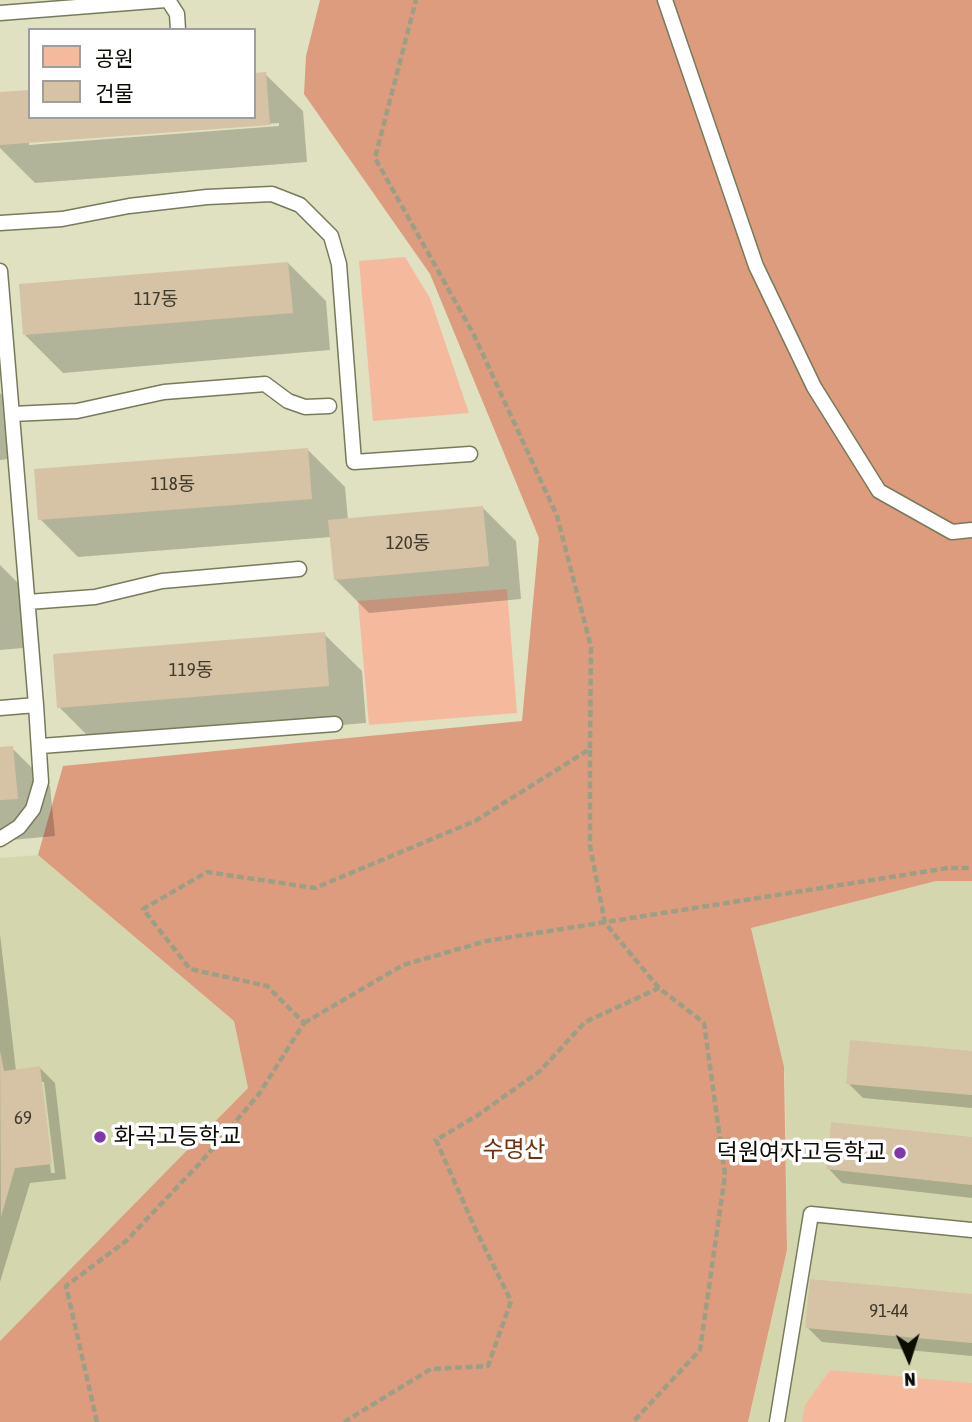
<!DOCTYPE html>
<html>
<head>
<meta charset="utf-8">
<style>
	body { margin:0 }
	#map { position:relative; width:972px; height:1422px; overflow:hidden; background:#dfe1c0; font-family:"Asap Condensed","Noto Sans KR",sans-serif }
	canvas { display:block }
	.legend { position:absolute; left:28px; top:28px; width:228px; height:91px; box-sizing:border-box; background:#fff; border:2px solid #9e9e9a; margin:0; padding:9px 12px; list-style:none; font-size:21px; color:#0c0c03 }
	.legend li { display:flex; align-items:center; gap:14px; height:35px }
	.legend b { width:35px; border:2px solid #9e9e9a }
	.north { position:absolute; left:874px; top:1324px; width:70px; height:70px; -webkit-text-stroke:5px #fff; paint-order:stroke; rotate:177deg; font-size:19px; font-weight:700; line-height:28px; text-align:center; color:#0c0c03 }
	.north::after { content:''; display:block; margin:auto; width:24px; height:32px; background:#0c0c03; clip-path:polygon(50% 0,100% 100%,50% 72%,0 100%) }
</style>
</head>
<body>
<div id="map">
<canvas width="972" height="1422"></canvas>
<ul class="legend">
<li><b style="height:19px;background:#f5ba9d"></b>공원</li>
<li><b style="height:19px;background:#d6c3a6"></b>건물</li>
</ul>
<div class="north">N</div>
</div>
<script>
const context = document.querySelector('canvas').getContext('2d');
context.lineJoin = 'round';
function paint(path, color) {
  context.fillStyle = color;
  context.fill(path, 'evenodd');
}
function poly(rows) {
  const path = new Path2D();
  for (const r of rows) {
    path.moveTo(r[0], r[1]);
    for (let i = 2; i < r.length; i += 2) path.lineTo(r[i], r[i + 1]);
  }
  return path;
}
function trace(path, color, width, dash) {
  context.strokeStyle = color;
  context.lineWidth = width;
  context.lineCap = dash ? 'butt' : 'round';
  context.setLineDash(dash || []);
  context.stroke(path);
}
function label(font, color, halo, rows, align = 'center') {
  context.font = font + ' "Asap Condensed","Noto Sans KR",sans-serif';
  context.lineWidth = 7;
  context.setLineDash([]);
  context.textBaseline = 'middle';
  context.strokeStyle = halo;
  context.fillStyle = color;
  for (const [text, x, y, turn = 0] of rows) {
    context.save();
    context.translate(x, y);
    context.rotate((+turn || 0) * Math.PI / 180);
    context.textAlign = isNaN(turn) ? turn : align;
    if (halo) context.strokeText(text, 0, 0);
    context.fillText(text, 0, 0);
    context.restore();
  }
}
const built = poly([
	[38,855,234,1021,248,1088,0,1341,0,858],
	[936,881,972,881,972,1422,748,1422,787,1250,785,1074,751,927]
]);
const green = poly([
	[405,257,430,298,469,413,373,421,359,261],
	[507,589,517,713,369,725,358,601],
	[830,1370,972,1383,972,1422,802,1422,805,1405]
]);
const forest = poly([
	[320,0,972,0,972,881,936,881,751,928,784,1067,787,1250,748,1422,0,1422,0,1341,248,1088,234,1021,38,855,63,766,522,721,539,538,430,274,304,94,306,56]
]);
const shadow = poly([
	[254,74,265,74,303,111,307,162,35,183,0,148,0,94,30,117,254,117],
	[279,123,279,126,29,145,29,141],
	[288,263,326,301,330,350,63,373,25,335],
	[0,393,12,404,17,458,0,460],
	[307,449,345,487,348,520,482,507,516,541,521,599,369,613,335,579,331,537,78,557,40,519],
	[0,565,28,593,34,647,0,650],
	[324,634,362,671,366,723,97,745,59,707],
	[12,748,50,786,55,836,0,841,0,749],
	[0,934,16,1071,40,1068,55,1083,66,1179,30,1183,0,1282],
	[41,1082,44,1082,55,1173,51,1173],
	[972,1053,972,1108,863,1098,848,1083],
	[972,1139,972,1198,842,1183,828,1168],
	[972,1296,972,1356,822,1342,807,1327]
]);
const building = poly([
	[266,72,270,125,0,145,0,92,30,90,30,117,254,117,254,73],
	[288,262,293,313,23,335,19,284],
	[308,448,312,499,38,520,34,469],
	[483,506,489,566,334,580,328,520],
	[325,632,329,686,57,708,53,654],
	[13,746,18,799,0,800,0,747],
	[850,1040,972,1051,972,1095,846,1084],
	[0,1051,4,1071,40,1066,52,1164,15,1168,1,1217],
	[831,1122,972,1137,972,1185,826,1169],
	[810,1279,972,1294,972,1343,805,1328]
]);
const path = poly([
	[590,750,590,846,605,923,659,988,704,1023,725,1175,700,1350,633,1422],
	[304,1023,403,965,486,941,948,868,972,868],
	[97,1422,66,1286,126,1241,200,1163,259,1094,304,1023,267,986,190,969,143,909,207,872,315,888,475,821,590,749,591,647,557,516,474,335,375,158,416,0],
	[344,1422,431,1369,488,1366,511,1301,474,1226,436,1140,478,1115,540,1071,585,1022,659,988]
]);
const service = poly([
	[168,0,177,14,178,30],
	[665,0,756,266,814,387,879,491,952,532,972,530],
	[0,13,166,0],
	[0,223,62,219,129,206,207,197,272,194,300,205,331,236,339,264,354,462,470,454],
	[0,271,36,705,0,708],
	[12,414,77,411,164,392,265,384,288,401,305,407,329,406],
	[28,602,95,597,162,581,299,569],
	[41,746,335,724],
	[0,839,19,827,33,809,41,782,36,705],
	[777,1422,811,1214,972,1230]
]);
const markers = [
	[100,1137,7,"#8137a9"],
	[900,1153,7,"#8137a9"]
];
const numberNames = [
	["117동",156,299],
	["118동",173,484],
	["120동",408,543],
	["119동",191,670],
	["69",23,1118],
	["91-44",889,1311]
];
const poiNames = [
	["화곡고등학교",114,1137],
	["덕원여자고등학교",886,1153,"right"]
];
const parkNames = [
	["수명산",514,1150]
];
paint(built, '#d4d7ae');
paint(green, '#f5ba9d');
paint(forest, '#dc9c7d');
paint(shadow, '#0003');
paint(building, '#d6c3a6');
trace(service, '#787a5c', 17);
trace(path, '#9d9f85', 4.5, [7, 3.5]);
trace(service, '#fff', 14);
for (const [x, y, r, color] of markers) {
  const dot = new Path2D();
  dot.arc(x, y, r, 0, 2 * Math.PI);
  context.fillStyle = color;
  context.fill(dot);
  trace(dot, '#fff', 2.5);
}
label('19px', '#3e3a2c', null, numberNames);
label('23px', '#0c0c03', '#fff', poiNames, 'left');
label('23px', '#6e3311', '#fff', parkNames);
</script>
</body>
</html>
